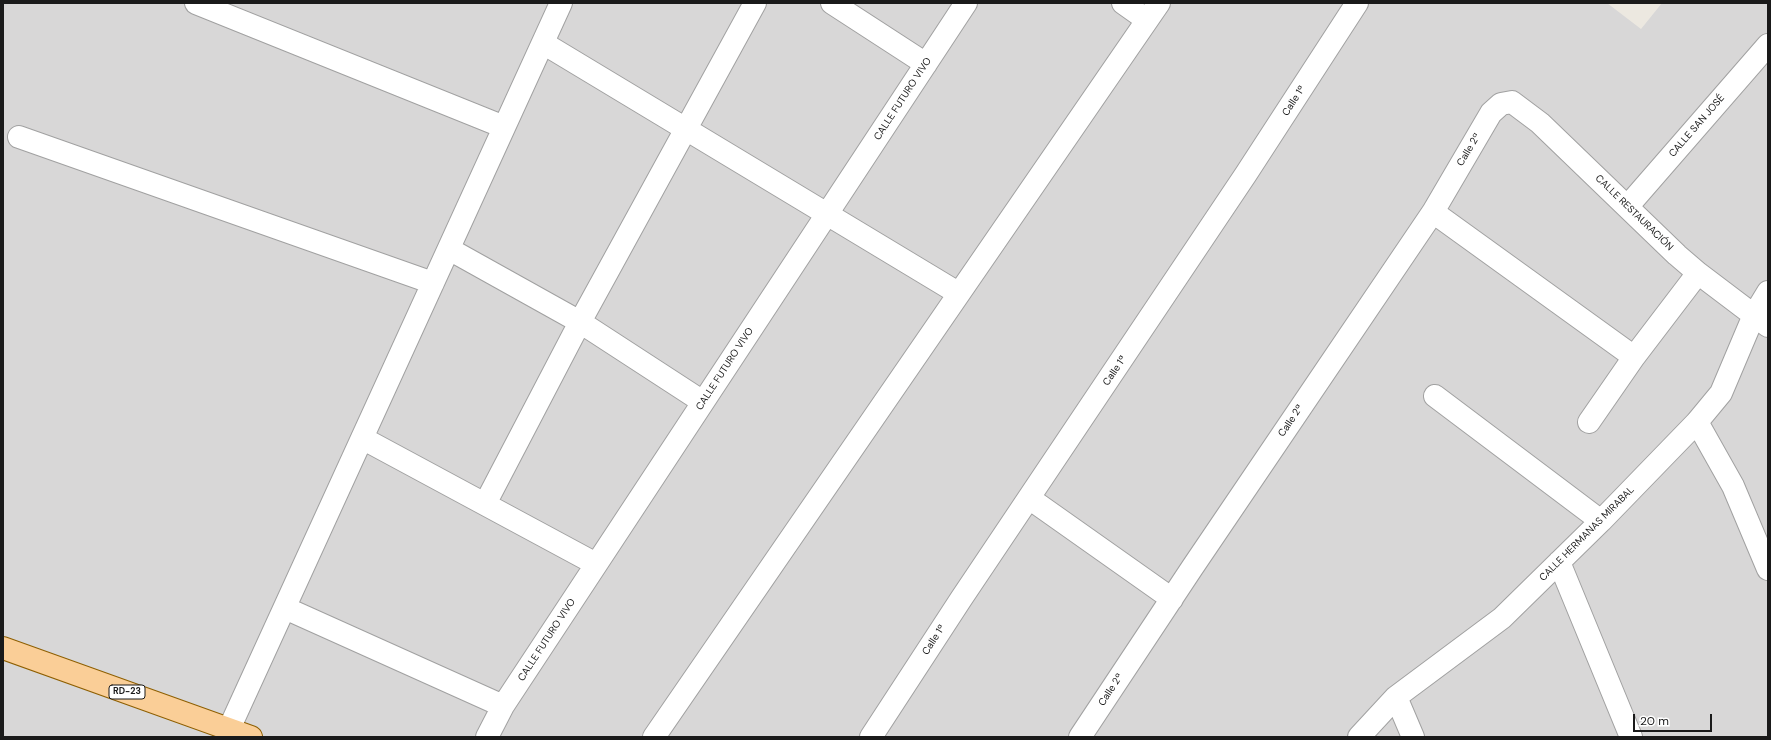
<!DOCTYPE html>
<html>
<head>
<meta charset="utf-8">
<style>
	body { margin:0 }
	#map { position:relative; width:1771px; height:740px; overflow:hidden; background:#ece8e0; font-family:"DM Sans",sans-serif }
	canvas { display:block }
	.frame { position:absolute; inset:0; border:4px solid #1a1a1a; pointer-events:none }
	.scale { position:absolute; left:1633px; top:714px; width:79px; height:18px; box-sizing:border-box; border:2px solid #1a1a1a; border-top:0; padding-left:5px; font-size:12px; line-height:14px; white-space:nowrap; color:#1a1a1a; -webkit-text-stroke:3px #fff; paint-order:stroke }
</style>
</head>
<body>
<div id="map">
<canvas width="1771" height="740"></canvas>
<div class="frame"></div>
<div class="scale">20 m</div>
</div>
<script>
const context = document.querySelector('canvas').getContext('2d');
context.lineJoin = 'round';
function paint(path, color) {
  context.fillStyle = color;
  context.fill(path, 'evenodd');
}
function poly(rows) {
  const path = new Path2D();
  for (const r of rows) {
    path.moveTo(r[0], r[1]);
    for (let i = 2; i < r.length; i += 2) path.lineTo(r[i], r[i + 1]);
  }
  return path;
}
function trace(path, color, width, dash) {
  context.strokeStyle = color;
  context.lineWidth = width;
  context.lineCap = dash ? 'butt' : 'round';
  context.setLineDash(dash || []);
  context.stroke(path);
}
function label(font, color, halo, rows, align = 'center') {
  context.font = font + ' "DM Sans",sans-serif';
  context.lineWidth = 3.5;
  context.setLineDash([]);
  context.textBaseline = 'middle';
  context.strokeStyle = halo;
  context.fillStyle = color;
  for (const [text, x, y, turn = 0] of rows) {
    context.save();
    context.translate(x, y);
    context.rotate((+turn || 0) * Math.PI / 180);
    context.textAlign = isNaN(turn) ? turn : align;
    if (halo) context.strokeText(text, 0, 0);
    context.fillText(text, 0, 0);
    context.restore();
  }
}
const residential = poly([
	[3,3,1607,3,1641,29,1662,3,1768,3,1768,737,3,737]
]);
const minor = poly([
	[196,3,504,127],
	[832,3,926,64],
	[1123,3,1147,20],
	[543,43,958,293],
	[19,137,433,283],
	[1627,207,1768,45],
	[1433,212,1634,357],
	[449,249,580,322,703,402],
	[1435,396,1601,521],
	[1589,422,1634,357,1698,273],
	[1697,422,1733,486,1768,569],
	[362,438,596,564],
	[1029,498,1172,599],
	[485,504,580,322,755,3],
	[1559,562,1631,737],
	[285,608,503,706],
	[1396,697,1413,737],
	[229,729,561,3],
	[487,737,503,706,966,3],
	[654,737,1159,3],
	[871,737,961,599,1246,174,1357,3],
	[1080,737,1192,568,1433,212,1491,113,1501,104,1512,102,1540,123,1677,255,1698,273,1768,326],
	[1359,737,1396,697,1502,618,1601,521,1697,422,1721,393,1754,315,1768,292]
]);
const major = poly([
	[3,648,251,737]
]);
const shields = [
	[127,692,36]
];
const shieldNames = [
	["RD-23",127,692]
];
const streetNames = [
	["CALLE FUTURO VIVO",903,99,-57],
	["Calle 1ª",1294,101,-57],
	["CALLE SAN JOSÉ",1697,126,-49],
	["Calle 2ª",1469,150,-59],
	["CALLE RESTAURACIÓN",1634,213,44],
	["CALLE FUTURO VIVO",725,369,-57],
	["Calle 1ª",1115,371,-56],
	["Calle 2ª",1291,421,-56],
	["CALLE HERMANAS MIRABAL",1587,534,-45],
	["CALLE FUTURO VIVO",547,640,-57],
	["Calle 1ª",934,640,-57],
	["Calle 2ª",1111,690,-57]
];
paint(residential, '#d8d7d7');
trace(minor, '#a1a1a1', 24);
trace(major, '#8e5f02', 24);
trace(minor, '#fff', 22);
trace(major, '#face97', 22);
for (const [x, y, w] of shields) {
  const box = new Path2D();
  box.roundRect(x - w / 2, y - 7, w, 14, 3);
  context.fillStyle = '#fff';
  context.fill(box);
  trace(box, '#1a1a1a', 1);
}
label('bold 9px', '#1a1a1a', null, shieldNames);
label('10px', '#1a1a1a', '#fff', streetNames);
</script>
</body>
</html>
